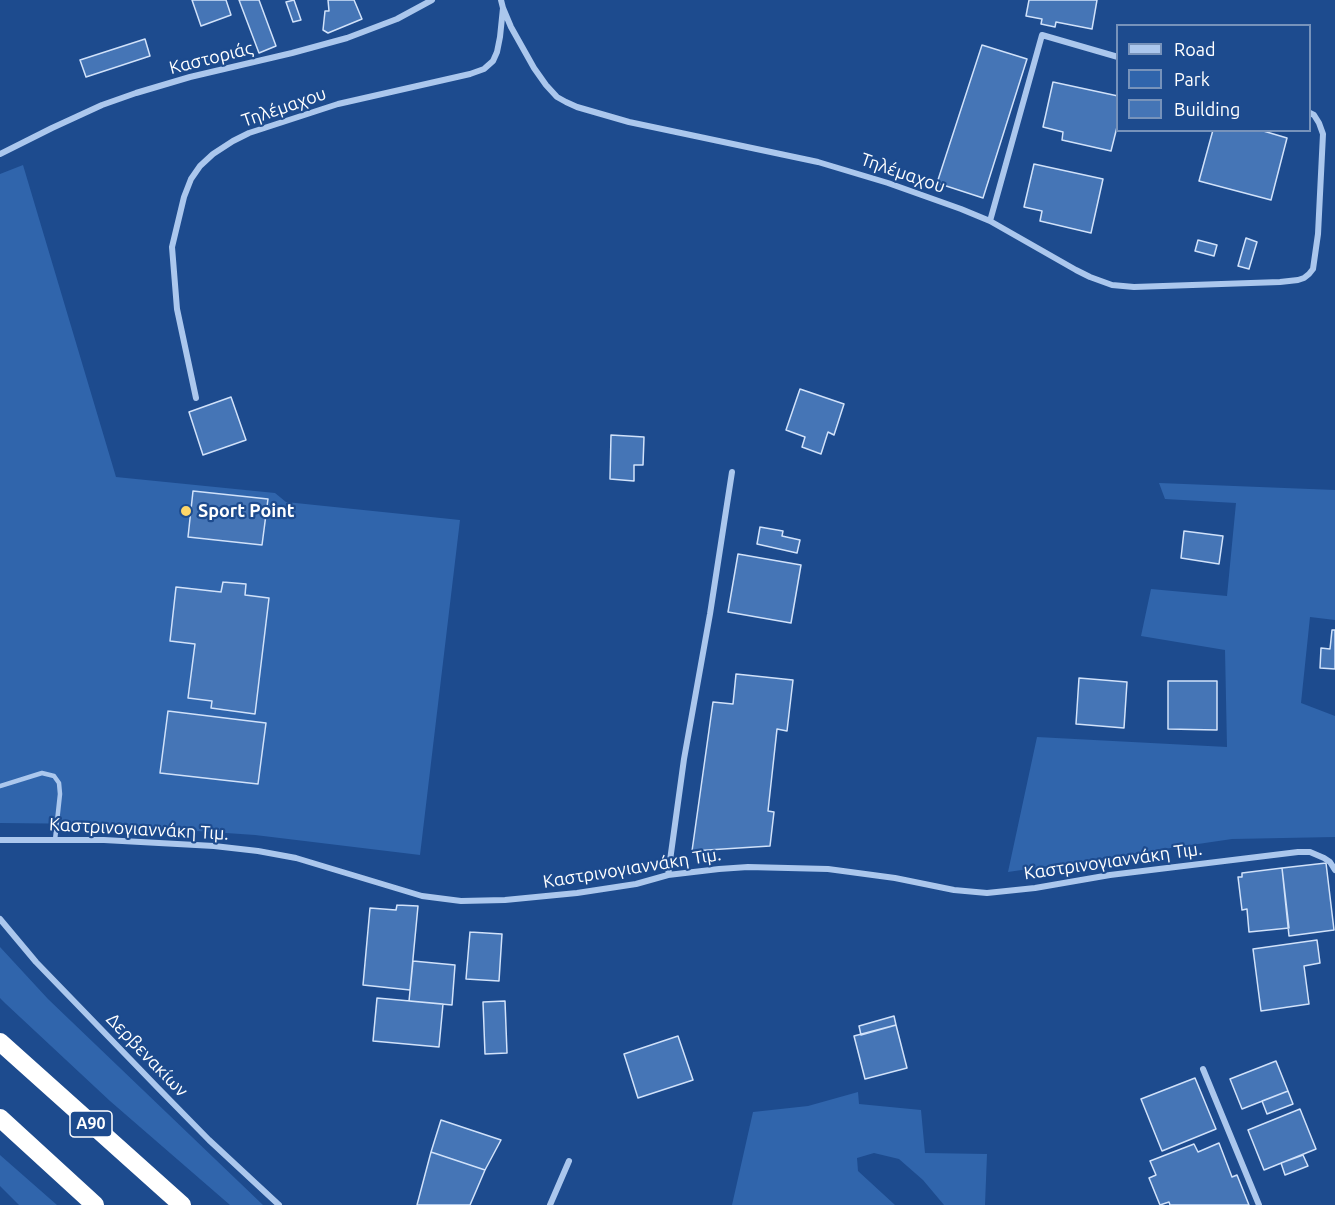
<!DOCTYPE html>
<html>
<head>
<meta charset="utf-8">
<style>
	body { margin:0 }
	#map { position:relative; width:1335px; height:1205px; overflow:hidden; background:#1d4b8e; font-family:Ubuntu,sans-serif }
	canvas { display:block }
	.legend { position:absolute; left:1116px; top:24px; width:195px; height:108px; box-sizing:border-box; background:#1d4b8e; border:2px solid #7793bb; margin:0; padding:8px 10px; list-style:none; font-size:18px; color:#fff }
	.legend li { display:flex; align-items:center; gap:12px; height:30px }
	.legend b { width:30px; border:2px solid #7793bb }
</style>
</head>
<body>
<div id="map">
<canvas width="1335" height="1205"></canvas>
<ul class="legend">
<li><b style="height:8px;background:#abc7ed"></b>Road</li>
<li><b style="height:16px;background:#3065ac"></b>Park</li>
<li><b style="height:16px;background:#4575b6"></b>Building</li>
</ul>
</div>
<script>
const context = document.querySelector('canvas').getContext('2d');
context.lineJoin = 'round';
function paint(path, color) {
  context.fillStyle = color;
  context.fill(path, 'evenodd');
}
function poly(rows) {
  const path = new Path2D();
  for (const r of rows) {
    path.moveTo(r[0], r[1]);
    for (let i = 2; i < r.length; i += 2) path.lineTo(r[i], r[i + 1]);
  }
  return path;
}
function trace(path, color, width, dash) {
  context.strokeStyle = color;
  context.lineWidth = width;
  context.lineCap = dash ? 'butt' : 'round';
  context.setLineDash(dash || []);
  context.stroke(path);
}
function label(font, color, halo, rows, align = 'center') {
  context.font = font + ' Ubuntu,sans-serif';
  context.lineWidth = 4.5;
  context.setLineDash([]);
  context.textBaseline = 'middle';
  context.strokeStyle = halo;
  context.fillStyle = color;
  for (const [text, x, y, turn = 0] of rows) {
    context.save();
    context.translate(x, y);
    context.rotate((+turn || 0) * Math.PI / 180);
    context.textAlign = isNaN(turn) ? turn : align;
    if (halo) context.strokeText(text, 0, 0);
    context.fillText(text, 0, 0);
    context.restore();
  }
}
const green = poly([
	[23,165,116,477,275,493,286,502,460,520,420,855,255,835,96,824,0,823,0,174],
	[1159,483,1335,490,1335,620,1310,617,1301,703,1335,716,1335,837,1232,839,1008,872,1037,737,1227,747,1225,650,1141,636,1151,589,1227,596,1236,503,1165,499],
	[0,947,48,999,263,1205,230,1205,110,1101,6,1004,0,998],
	[858,1092,859,1104,921,1110,925,1153,987,1154,985,1205,944,1205,923,1180,899,1159,874,1153,857,1158,858,1171,895,1205,732,1205,753,1112,808,1106],
	[0,1155,57,1205,19,1205,0,1186]
]);
const building = poly([
	[192,0,226,0,231,15,201,26,192,0],
	[239,0,259,0,276,46,259,53,239,0],
	[294,0,301,20,293,22,286,2,294,0],
	[328,0,354,0,362,19,328,33,323,30,325,11,329,11,328,0],
	[1029,0,1097,0,1092,29,1056,22,1055,27,1041,24,1042,19,1026,16,1029,0],
	[145,39,150,56,86,77,80,60,145,39],
	[982,45,1027,59,983,198,937,183,982,45],
	[1053,82,1118,96,1118,123,1111,151,1062,140,1063,132,1043,127,1053,82],
	[1213,130,1260,130,1287,138,1271,200,1199,181,1213,130],
	[1034,164,1103,179,1091,233,1040,221,1042,211,1024,207,1034,164],
	[1246,238,1257,242,1249,269,1238,266,1246,238],
	[1198,240,1217,245,1214,256,1195,251,1198,240],
	[800,389,844,404,834,435,828,432,821,454,802,447,805,437,786,430,800,389],
	[231,397,246,440,203,455,189,412,231,397],
	[611,435,644,437,643,465,634,465,634,481,610,479,611,435],
	[193,491,268,499,262,545,188,537,193,491],
	[760,527,783,531,782,536,800,540,797,553,757,544,760,527],
	[1184,531,1223,536,1219,564,1181,558,1184,531],
	[738,554,801,565,791,623,728,612,738,554],
	[223,582,246,584,245,595,269,598,255,714,211,708,212,701,188,698,195,644,170,641,176,587,221,592,223,582],
	[1332,630,1335,630,1335,669,1320,668,1321,648,1330,649,1332,630],
	[736,674,793,680,787,731,777,729,768,811,774,812,770,846,692,851,713,702,733,704,736,674],
	[1079,678,1127,682,1124,728,1076,724,1079,678],
	[1168,681,1217,681,1217,730,1168,729,1168,681],
	[168,711,266,723,258,784,160,773,168,711],
	[1326,863,1334,930,1289,936,1282,868,1326,863],
	[1282,868,1289,928,1249,932,1247,909,1242,910,1238,877,1242,877,1242,873,1282,868],
	[397,905,418,906,410,990,363,985,370,908,396,910,397,905],
	[470,932,502,934,499,981,466,979,470,932],
	[1317,940,1320,963,1304,966,1309,1004,1261,1011,1253,949,1317,940],
	[413,961,455,965,452,1005,409,1001,413,961],
	[377,998,443,1004,439,1047,373,1041,377,998],
	[505,1001,507,1053,485,1054,483,1002,505,1001],
	[894,1016,896,1025,861,1035,859,1026,894,1016],
	[896,1025,907,1068,865,1079,854,1036,896,1025],
	[678,1036,693,1080,638,1098,624,1054,678,1036],
	[1276,1061,1288,1091,1242,1109,1230,1079,1276,1061],
	[1195,1078,1216,1129,1162,1151,1141,1099,1195,1078],
	[1288,1091,1293,1104,1267,1114,1262,1101,1288,1091],
	[1300,1109,1316,1149,1264,1170,1248,1130,1300,1109],
	[441,1120,501,1140,485,1170,431,1152,441,1120],
	[1219,1143,1232,1177,1237,1175,1249,1205,1170,1205,1169,1202,1160,1205,1149,1178,1156,1175,1150,1161,1194,1144,1198,1152,1219,1143],
	[431,1152,485,1170,470,1205,417,1205,431,1152],
	[1303,1155,1308,1166,1285,1175,1281,1163,1303,1155]
]);
const lane = poly([
	[0,786,42,773,54,776,59,783,60,794,55,840]
]);
const street = poly([
	[501,0,503,8,511,27,534,68,546,85,557,97,566,102,577,107,629,122,818,162,888,183,961,209,990,221,1076,270,1090,277,1112,285,1134,287,1280,282,1298,280,1304,278,1309,274,1313,269,1318,234,1323,134,1319,123,1314,115,1310,113],
	[0,154,52,128,102,105,136,93,190,77,292,53,347,38,397,19,432,0],
	[990,221,1042,35,1118,57],
	[196,398,177,309,172,247,184,197,191,179,200,166,213,154,233,141,249,133,338,104,470,74,484,69,493,61,497,52,500,37,503,8],
	[0,840,104,840,214,846,258,851,296,858,422,896,461,901,505,900,577,893,636,884,668,875,719,869,748,867,828,869,895,878,954,890,987,893,1035,888,1110,875,1298,852,1310,852,1324,858,1330,862,1335,870],
	[668,875,684,759,710,614,732,472],
	[0,919,36,962,158,1088,209,1140,279,1205],
	[1203,1069,1259,1205],
	[550,1205,569,1161]
]);
const highway = poly([
	[0,1042,182,1205],
	[0,1118,95,1205]
]);
const markers = [
	[186,511,6,"#fdd669"]
];
const shields = [
	[91,1124,42]
];
const shieldNames = [
	["Α90",91,1124]
];
const streetNames = [
	["Καστοριάς",211,58,-14],
	["Τηλέμαχου",284,107,-19],
	["Τηλέμαχου",903,173,19],
	["Καστρινογιαννάκη Τιμ.",139,829,3],
	["Καστρινογιαννάκη Τιμ.",1113,861,-8],
	["Καστρινογιαννάκη Τιμ.",632,868,-9],
	["Δερβενακίων",147,1055,46]
];
const poiNames = [
	["Sport Point",198,511]
];
paint(green, '#3065ac');
paint(building, '#4575b6');
trace(building, '#d1e2fa', 1.5);
trace(lane, '#abc7ed', 4.5);
trace(street, '#abc7ed', 6);
trace(highway, '#fff', 18);
for (const [x, y, r, color] of markers) {
  const dot = new Path2D();
  dot.arc(x, y, r, 0, 2 * Math.PI);
  context.fillStyle = color;
  context.fill(dot);
  trace(dot, '#1d4b8e', 2);
}
for (const [x, y, w] of shields) {
  const box = new Path2D();
  box.roundRect(x - w / 2, y - 13, w, 26, 4.5);
  context.fillStyle = '#1d4b8e';
  context.fill(box);
  trace(box, '#fff', 1.5);
}
label('bold 16px', '#fff', null, shieldNames);
label('18px', '#fff', '#1d4b8e', streetNames);
label('bold 18px', '#fff', '#1d4b8e', poiNames, 'left');
</script>
</body>
</html>
